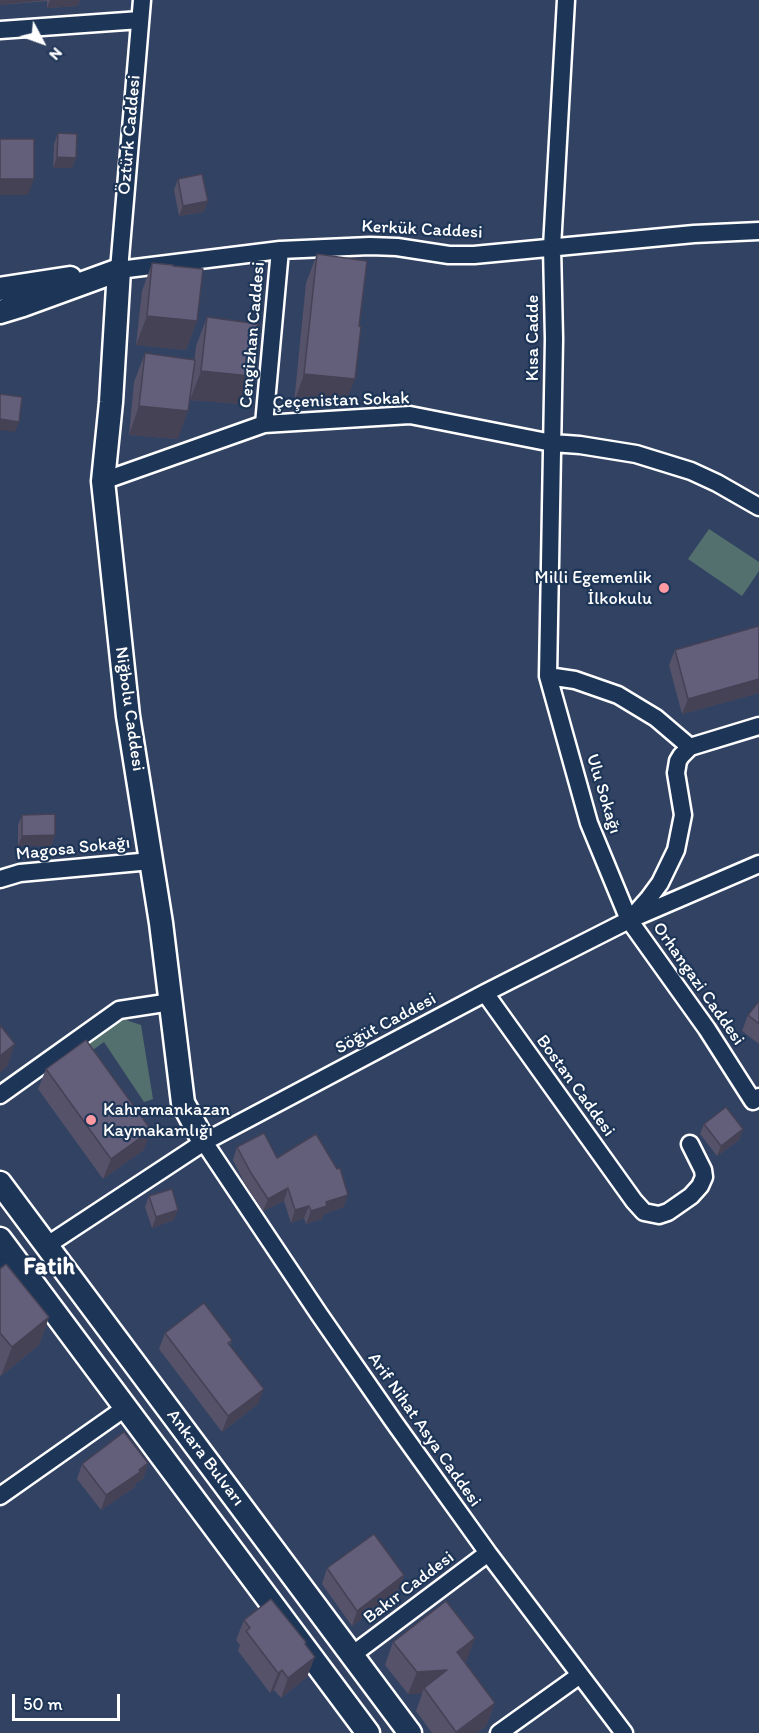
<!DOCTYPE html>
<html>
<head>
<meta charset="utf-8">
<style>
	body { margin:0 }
	#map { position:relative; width:759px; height:1733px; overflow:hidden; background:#324262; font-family:Itim,sans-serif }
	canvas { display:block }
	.north { position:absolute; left:12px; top:12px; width:60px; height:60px; -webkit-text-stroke:4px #1d3557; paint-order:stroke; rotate:131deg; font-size:16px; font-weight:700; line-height:24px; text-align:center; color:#fff }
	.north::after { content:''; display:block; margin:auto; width:21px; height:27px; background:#fff; clip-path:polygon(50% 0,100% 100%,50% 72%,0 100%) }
	.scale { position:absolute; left:12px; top:1694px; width:108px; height:27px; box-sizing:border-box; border:3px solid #fff; border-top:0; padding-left:8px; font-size:18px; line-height:21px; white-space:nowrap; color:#fff; -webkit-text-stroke:4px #1d3557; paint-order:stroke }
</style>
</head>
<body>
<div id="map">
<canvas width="759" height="1733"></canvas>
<div class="north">N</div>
<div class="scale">50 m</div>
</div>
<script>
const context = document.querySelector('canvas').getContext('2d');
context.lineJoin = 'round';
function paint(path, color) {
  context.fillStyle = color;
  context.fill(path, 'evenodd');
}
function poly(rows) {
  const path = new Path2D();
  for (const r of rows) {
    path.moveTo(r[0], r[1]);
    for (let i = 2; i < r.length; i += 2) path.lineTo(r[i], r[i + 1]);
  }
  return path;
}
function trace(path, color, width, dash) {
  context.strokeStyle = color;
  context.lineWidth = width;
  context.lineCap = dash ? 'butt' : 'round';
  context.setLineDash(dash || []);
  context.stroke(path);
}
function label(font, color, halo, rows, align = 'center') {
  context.font = font + ' Itim,sans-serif';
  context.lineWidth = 4.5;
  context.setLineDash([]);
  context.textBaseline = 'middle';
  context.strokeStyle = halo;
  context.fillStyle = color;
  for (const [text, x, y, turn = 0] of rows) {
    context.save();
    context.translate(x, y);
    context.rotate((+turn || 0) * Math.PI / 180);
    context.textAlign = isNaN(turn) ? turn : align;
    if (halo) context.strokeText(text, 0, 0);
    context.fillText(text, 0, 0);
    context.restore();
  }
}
const green = poly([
	[709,529,759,562,759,571,742,596,688,559],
	[120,1018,141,1025,153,1099,144,1102,104,1042,83,1057,78,1049]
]);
const street = poly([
	[142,0,119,270,280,250,370,246,397,247,449,255,474,255,694,234,759,231],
	[566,0,552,247,554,339,548,676,589,823,629,920,707,1029,753,1101,759,1097],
	[0,30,140,20],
	[264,424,280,250],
	[103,481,264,424,410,415,552,443,580,445,636,454,691,471,717,483,759,507],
	[548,676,575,680,618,695,656,718,690,747],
	[0,879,20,873,151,861],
	[634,915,649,898,660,883,676,850,683,815,676,773,678,761,681,756,690,747,759,726],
	[485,993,634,1201,644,1212,659,1215,668,1212,691,1196,700,1186,704,1177,703,1170,690,1144],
	[0,1095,119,1010,171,1002],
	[204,1142,319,1314,394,1422,488,1553,624,1733],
	[46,1246,204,1142,485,993,629,920,759,864],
	[0,1266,12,1256],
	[0,1496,125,1408],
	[352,1655,488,1553],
	[499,1733,580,1675]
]);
const secondary = poly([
	[119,270,111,402,103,481,128,716,161,923,183,1103,204,1142],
	[0,289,70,278],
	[0,312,23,305,119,270],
	[0,1183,410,1733],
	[0,1239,368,1733]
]);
const wall = poly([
	[0,0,80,0,78,6,47,8,47,1,0,5],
	[58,133,76,158,72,168,53,168,54,144],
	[178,179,204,212,179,216,174,190],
	[317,254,359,326,344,407,294,403,306,283],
	[152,263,173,266,197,321,186,350,136,345,142,291],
	[207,317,240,404,190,400,196,346],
	[145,353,178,439,129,435,134,382],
	[759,626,759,693,682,714,669,665,675,650],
	[22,815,55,835,51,846,18,846,18,825],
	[759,1001,759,1044,742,1031,748,1015],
	[46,1069,144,1150,103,1179,38,1089],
	[704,1124,743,1129,739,1140,717,1156,700,1134],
	[237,1147,277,1158,344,1207,324,1214,322,1219,306,1224,304,1218,291,1223,284,1201,263,1211,246,1186,233,1160],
	[149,1196,174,1220,152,1228,145,1207],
	[0,1269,49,1317,39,1345,1,1376,0,1375],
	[165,1333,232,1340,230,1345,258,1404,222,1432,159,1349],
	[148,1463,143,1479,136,1483,135,1487,101,1510,77,1479,82,1464],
	[327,1568,404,1575,398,1591,352,1626,322,1584],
	[244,1620,305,1645,307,1677,281,1698,274,1690,270,1693,238,1651,240,1645,236,1640],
	[393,1642,467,1660,465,1662,495,1703,486,1726,477,1733,432,1733,416,1711,422,1694,408,1694,385,1665]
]);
const shadedWall = poly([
	[0,0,47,0,0,5],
	[50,0,80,0,78,6,47,8],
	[57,157,76,158,72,168,53,168],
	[0,179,34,179,28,195,0,195],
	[208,201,204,212,179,216,183,206],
	[147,316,197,321,186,350,136,345],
	[201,371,251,376,240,404,190,400],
	[304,374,355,379,344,407,294,403],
	[139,406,188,411,178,439,129,435],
	[0,419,19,422,15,432,0,430],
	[759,679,759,693,682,714,688,699],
	[55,835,51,846,18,846,22,836],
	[15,1044,7,1067,0,1073,0,1056],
	[743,1129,739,1140,717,1156,721,1146],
	[151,1130,144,1150,103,1179,111,1159],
	[288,1188,284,1201,263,1211,268,1199],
	[348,1195,344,1207,324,1214,322,1219,306,1224,311,1211,326,1202],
	[309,1206,304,1218,291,1223,295,1210],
	[178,1210,174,1220,152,1228,156,1217],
	[49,1317,39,1345,1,1376,12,1347],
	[264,1389,258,1404,222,1432,228,1416],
	[148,1463,143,1479,136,1483,135,1487,101,1510,106,1495],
	[404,1575,398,1591,352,1626,357,1611],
	[475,1638,467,1660,449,1674,457,1652],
	[315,1657,307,1677,281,1698,288,1678],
	[282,1670,274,1690,270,1693,278,1673],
	[447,1670,424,1688,422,1694,408,1694,417,1672],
	[495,1703,486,1726,477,1733,456,1733]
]);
const building = poly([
	[58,133,77,134,76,158,57,157,58,133],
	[0,139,34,139,34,179,0,179,0,139],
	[202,174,208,201,183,206,178,179,202,174],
	[317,254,367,261,359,326,361,327,355,379,304,374,317,254],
	[152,263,173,265,173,266,203,269,197,321,147,316,152,263],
	[207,317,258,324,251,376,201,371,207,317],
	[145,353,195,360,188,411,139,406,145,353],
	[0,394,22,397,19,422,0,419,0,394],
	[759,626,759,679,688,699,675,650,759,626],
	[55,814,55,835,22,836,22,815,55,814],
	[759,1001,759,1024,748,1015,759,1001],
	[0,1025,15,1044,0,1056,0,1025],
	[86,1040,151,1130,111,1159,46,1069,86,1040],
	[726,1107,743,1129,721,1146,704,1124,726,1107],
	[264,1133,277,1158,316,1134,337,1169,340,1168,348,1195,326,1202,327,1206,311,1211,309,1206,295,1210,288,1188,268,1199,251,1173,237,1147,264,1133],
	[172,1189,178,1210,156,1217,149,1196,172,1189],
	[6,1264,49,1317,12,1347,0,1333,0,1269,6,1264],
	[204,1303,232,1340,228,1343,264,1389,228,1416,165,1333,204,1303],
	[124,1432,148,1463,139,1470,140,1472,106,1495,82,1464,124,1432],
	[374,1534,404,1575,357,1611,327,1568,374,1534],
	[271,1599,305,1641,306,1642,305,1644,315,1657,288,1678,282,1670,278,1673,246,1631,250,1628,244,1620,271,1599],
	[446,1601,475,1638,457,1652,495,1703,456,1732,424,1688,447,1670,417,1672,393,1642,446,1601]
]);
const markers = [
	[664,588,6,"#ff9aa2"],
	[91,1120,6,"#ff9aa2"]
];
const streetNames = [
	["Öztürk Caddesi",130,135,-85],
	["Kerkük Caddesi",422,230,3],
	["Cengizhan Caddesi",253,335,-85],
	["Kısa Cadde",533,338,-90],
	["Çeçenistan Sokak",341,401,-2],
	["Niğbolu Caddesi",129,709,82],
	["Ulu Sokağı",603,794,73],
	["Magosa Sokağı",73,849,-6],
	["Orhangazi Caddesi",698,984,55],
	["Söğüt Caddesi",386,1024,-28],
	["Bostan Caddesi",575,1086,54],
	["Arif Nihat Asya Caddesi",424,1430,55],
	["Ankara Bulvarı",205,1458,53],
	["Bakır Caddesi",409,1588,-37]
];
const poiNames = [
	["Milli Egemenlik",652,578],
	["İlkokulu",652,599],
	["Kahramankazan",103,1110,"left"],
	["Kaymakamlığı",103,1131,"left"]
];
const districtNames = [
	["Fatih",49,1268]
];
paint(green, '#53706e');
trace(street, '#fff', 21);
trace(secondary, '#fff', 27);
trace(street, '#1d3557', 16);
trace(secondary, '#1d3557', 22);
paint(wall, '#55526a');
paint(shadedWall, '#454256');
paint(building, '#635f7b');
trace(building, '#454256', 1.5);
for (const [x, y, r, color] of markers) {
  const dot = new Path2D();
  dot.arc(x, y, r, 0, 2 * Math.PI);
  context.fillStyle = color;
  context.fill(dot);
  trace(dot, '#1d3557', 2);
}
label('18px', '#fff', '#1d3557', streetNames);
label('18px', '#fff', '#1d3557', poiNames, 'right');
label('bold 24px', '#fff', '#1d3557', districtNames);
</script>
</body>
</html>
